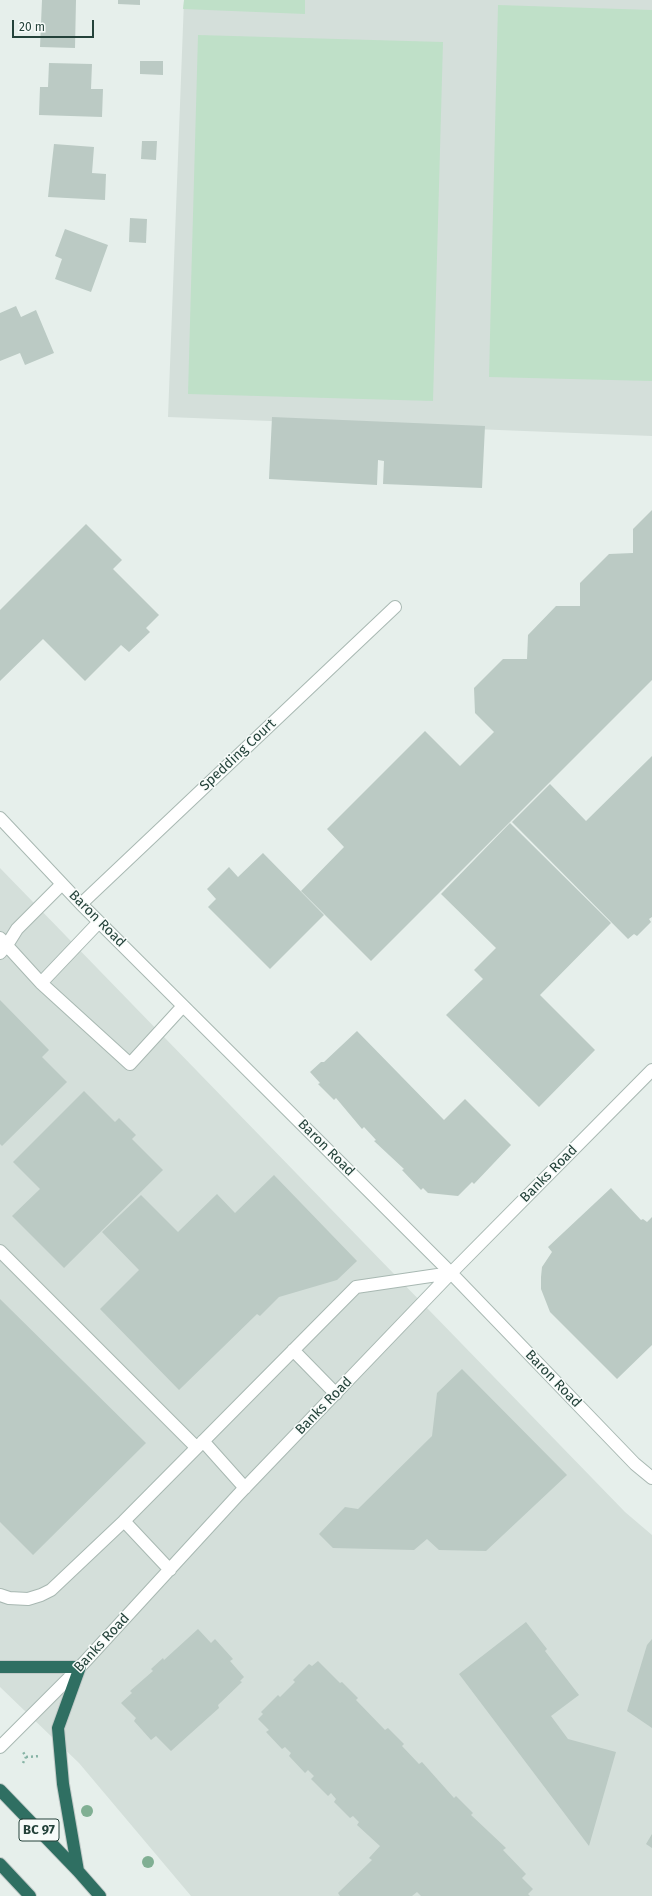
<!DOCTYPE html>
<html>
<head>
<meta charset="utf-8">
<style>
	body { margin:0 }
	#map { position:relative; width:652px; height:1896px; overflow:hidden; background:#e6efeb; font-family:"Fira Sans",sans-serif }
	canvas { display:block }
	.scale { position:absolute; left:12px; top:20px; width:82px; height:18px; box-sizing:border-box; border:2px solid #24423a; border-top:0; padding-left:5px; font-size:12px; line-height:14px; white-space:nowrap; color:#24423a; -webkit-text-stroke:3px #f7fbf9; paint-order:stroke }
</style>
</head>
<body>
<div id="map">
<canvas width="652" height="1896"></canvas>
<div class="scale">20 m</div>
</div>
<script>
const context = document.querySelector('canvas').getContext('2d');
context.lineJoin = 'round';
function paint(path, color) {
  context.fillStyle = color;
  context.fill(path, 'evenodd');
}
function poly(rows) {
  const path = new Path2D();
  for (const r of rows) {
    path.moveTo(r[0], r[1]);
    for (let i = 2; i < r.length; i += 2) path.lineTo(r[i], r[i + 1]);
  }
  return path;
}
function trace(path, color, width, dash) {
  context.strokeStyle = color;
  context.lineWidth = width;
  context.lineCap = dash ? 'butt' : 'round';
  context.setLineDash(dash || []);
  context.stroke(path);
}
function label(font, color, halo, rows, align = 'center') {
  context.font = font + ' "Fira Sans",sans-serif';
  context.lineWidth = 3;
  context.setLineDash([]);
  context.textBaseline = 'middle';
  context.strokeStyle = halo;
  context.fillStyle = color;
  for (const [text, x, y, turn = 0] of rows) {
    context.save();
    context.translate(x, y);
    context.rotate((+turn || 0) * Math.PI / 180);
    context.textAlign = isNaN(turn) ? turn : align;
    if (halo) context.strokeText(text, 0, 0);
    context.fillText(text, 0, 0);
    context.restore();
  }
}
const built = poly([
	[184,0,652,0,652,436,168,417],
	[0,868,625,1512,652,1535,652,1896,191,1896,79,1763,0,1687]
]);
const green = poly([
	[184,0,305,0,305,14,183,9],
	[498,5,652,10,652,381,489,377],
	[198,35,443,42,433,401,188,394]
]);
const building = poly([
	[42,0,76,0,75,48,40,47],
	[118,0,140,0,140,5,118,4],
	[140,61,163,61,163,75,140,74],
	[49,63,92,64,91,89,103,89,102,117,39,115,40,87,48,87],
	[142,141,157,141,156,160,141,159],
	[54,144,94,147,92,173,106,174,105,200,48,197],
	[130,218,147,219,146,243,129,242],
	[65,229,108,245,91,292,55,279,62,259,55,256],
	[16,306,21,317,36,310,54,353,25,365,20,353,0,361,0,313],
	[272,417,485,426,482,488,383,484,384,461,378,460,377,485,269,479],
	[652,510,652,680,371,961,301,891,344,847,327,829,425,731,460,766,494,732,475,713,474,688,503,659,527,659,528,635,556,606,580,606,580,583,609,554,633,553,633,529],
	[86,524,122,560,113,569,159,615,146,628,150,632,129,652,121,645,85,681,43,639,0,681,0,610],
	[652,756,652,917,649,919,651,922,637,936,634,934,628,939,512,822,550,784,586,821],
	[510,823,611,923,540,995,595,1050,539,1107,446,1015,483,979,474,970,496,948,441,894],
	[263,853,324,915,270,969,208,907,216,899,207,889,229,867,238,877],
	[0,1000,49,1050,42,1057,67,1082,2,1146,0,1144],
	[357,1031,444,1120,465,1099,511,1145,474,1184,472,1182,458,1196,428,1193,423,1188,421,1190,402,1170,404,1169,374,1141,376,1140,364,1127,362,1129,336,1098,334,1100,318,1084,320,1083,310,1072,321,1062,324,1062],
	[84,1091,115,1122,119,1118,136,1135,132,1139,163,1170,64,1268,12,1216,40,1189,13,1162],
	[274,1175,357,1261,337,1280,279,1297,260,1316,257,1314,179,1390,100,1309,139,1270,102,1232,141,1195,178,1232,217,1194,235,1213],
	[611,1188,641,1220,643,1219,647,1222,652,1217,652,1345,617,1379,550,1312,541,1289,541,1277,542,1267,552,1252,548,1247],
	[0,1299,146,1443,33,1555,0,1522],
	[462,1369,567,1475,486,1551,439,1550,427,1539,414,1550,333,1548,319,1534,345,1507,358,1509,432,1436,437,1393],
	[526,1622,547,1649,545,1651,579,1695,551,1716,568,1739,616,1752,589,1846,459,1674],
	[198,1629,211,1643,215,1639,233,1659,230,1661,244,1677,240,1681,242,1682,218,1705,219,1708,171,1751,156,1736,151,1740,134,1721,136,1718,121,1703,132,1693,130,1691,153,1671,151,1669,163,1658,164,1660],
	[652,1639,652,1728,627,1711,647,1645],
	[318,1661,340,1683,342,1682,358,1698,356,1700,385,1730,388,1728,404,1744,402,1746,419,1764,422,1762,454,1798,456,1796,473,1813,471,1815,506,1848,503,1850,526,1874,522,1878,533,1889,528,1894,530,1896,421,1896,417,1892,412,1896,340,1896,338,1893,372,1860,369,1858,380,1846,357,1825,359,1822,353,1816,350,1818,334,1802,336,1799,331,1793,328,1796,311,1779,314,1776,308,1770,305,1773,289,1756,291,1753,285,1747,282,1749,266,1732,269,1730,258,1719,263,1714,261,1712,278,1695,280,1697,295,1682,293,1680,309,1664,312,1666],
	[652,1834,652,1848,646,1844]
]);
const path = poly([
	[26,1757,40,1756],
	[23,1763,26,1757,23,1752]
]);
const minor = poly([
	[0,818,81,904,451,1273,635,1464,652,1478],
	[81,904,395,607],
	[0,938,41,983,99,922],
	[0,953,7,945,17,929,62,884],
	[41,983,130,1064,183,1006],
	[0,1251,196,1447],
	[293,1350,336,1394],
	[203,1441,245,1488],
	[170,1570,124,1521,356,1287,451,1273],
	[0,1595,9,1598,28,1599,41,1595,51,1590,124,1521],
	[0,1747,80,1667,238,1495,451,1273,652,1070]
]);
const highway = poly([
	[0,1667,80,1667,58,1728,63,1784,78,1871],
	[0,1790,78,1871,100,1896],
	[0,1864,30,1896]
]);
const trees = [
	[87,1811],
	[148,1862]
];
const shields = [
	[39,1830,40]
];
const shieldNames = [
	["BC 97",39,1830]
];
const streetNames = [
	["Spedding Court",238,755,-43],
	["Baron Road",97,919,45],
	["Baron Road",326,1148,45],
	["Banks Road",549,1174,-45],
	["Baron Road",553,1379,46],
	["Banks Road",324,1406,-46],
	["Banks Road",102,1643,-47]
];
paint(built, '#d4dfda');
paint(green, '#bfe0c8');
paint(building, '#bbcac4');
trace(minor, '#a8b8b2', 14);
trace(highway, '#c2cac8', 14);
trace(path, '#86b3a5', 2.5, [2, 3]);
trace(minor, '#fff', 12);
trace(highway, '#2f6f62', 12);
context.fillStyle = '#80af93';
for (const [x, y] of trees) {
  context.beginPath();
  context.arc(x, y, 6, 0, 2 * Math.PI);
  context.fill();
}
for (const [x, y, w] of shields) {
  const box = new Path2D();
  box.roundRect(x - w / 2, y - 11, w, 22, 3);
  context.fillStyle = '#f7fbf9';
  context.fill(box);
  trace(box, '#24423a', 1);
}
label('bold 13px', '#24423a', null, shieldNames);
label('14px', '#24423a', '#f7fbf9', streetNames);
</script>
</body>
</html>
